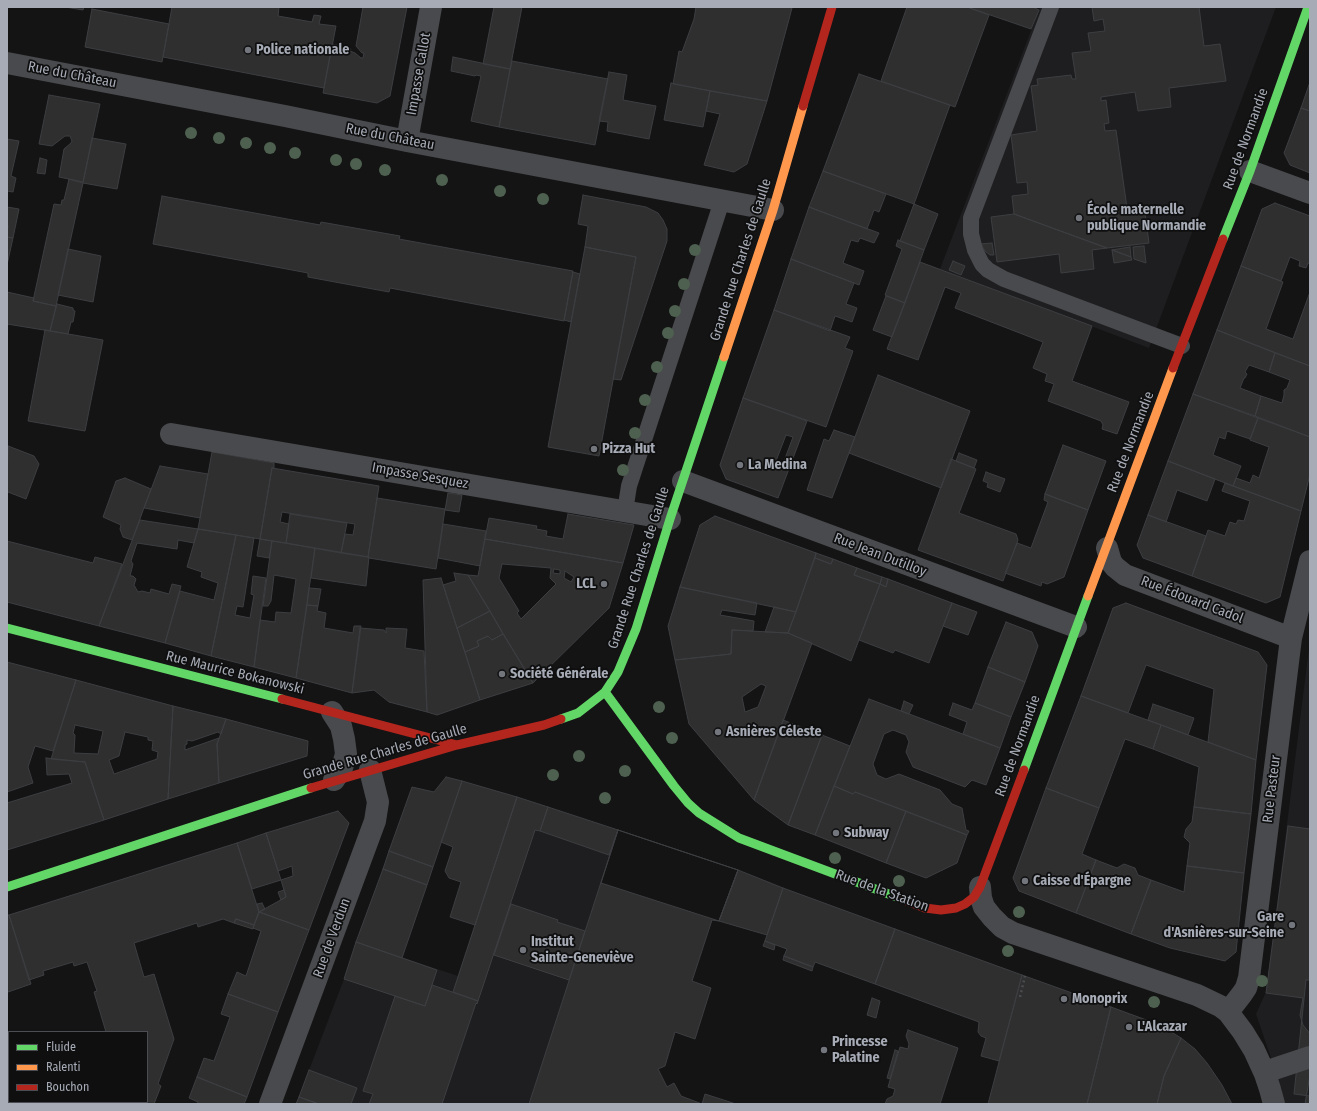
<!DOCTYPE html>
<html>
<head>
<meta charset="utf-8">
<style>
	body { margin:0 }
	#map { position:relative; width:1317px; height:1111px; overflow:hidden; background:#141415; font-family:"Fira Sans Condensed",sans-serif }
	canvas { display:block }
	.frame { position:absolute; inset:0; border:8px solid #a6abb5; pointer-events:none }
	.legend { position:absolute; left:8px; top:1031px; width:140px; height:72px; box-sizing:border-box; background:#0f0f10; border:1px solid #4b4d52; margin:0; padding:5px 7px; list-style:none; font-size:12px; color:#a6abb5 }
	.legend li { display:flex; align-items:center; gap:8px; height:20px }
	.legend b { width:20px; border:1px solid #4b4d52 }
</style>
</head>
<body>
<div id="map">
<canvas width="1317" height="1111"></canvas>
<div class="frame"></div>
<ul class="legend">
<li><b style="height:5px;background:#63d668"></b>Fluide</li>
<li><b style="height:5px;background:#ff974d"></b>Ralenti</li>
<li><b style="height:5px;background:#b3261e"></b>Bouchon</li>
</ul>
</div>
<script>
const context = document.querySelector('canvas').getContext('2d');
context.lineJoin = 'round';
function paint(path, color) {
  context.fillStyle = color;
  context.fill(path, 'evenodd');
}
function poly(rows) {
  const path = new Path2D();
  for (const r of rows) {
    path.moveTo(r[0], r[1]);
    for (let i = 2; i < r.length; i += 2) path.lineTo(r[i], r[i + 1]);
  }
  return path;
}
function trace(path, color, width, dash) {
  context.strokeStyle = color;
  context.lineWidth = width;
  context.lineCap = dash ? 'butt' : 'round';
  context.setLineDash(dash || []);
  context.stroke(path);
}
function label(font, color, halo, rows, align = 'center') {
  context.font = font + ' "Fira Sans Condensed",sans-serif';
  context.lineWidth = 3.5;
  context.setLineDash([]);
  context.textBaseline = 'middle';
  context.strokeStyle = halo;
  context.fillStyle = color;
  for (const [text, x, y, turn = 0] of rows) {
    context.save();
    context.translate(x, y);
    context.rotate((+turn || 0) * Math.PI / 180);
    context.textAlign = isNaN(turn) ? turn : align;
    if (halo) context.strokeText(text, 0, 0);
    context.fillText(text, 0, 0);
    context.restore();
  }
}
const built = poly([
	[1040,7,1276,7,1149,348,940,269],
	[1310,640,1310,1104,1280,1104,1282,1090,1256,1014,1266,992],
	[517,797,618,830,529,1104,296,1104,344,979,356,942,458,976]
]);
const building = poly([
	[65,7,84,7,83,10,65,7],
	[172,7,279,7,278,16,312,22,314,15,321,16,319,24,336,26,324,88,163,57,172,7],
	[363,7,407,7,390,96,377,103,323,93,332,44,348,47,351,49,350,51,355,53,361,58,363,58,364,53,362,53,356,46,363,7],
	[494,7,522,7,510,69,483,64,494,7],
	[696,7,786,7,792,8,767,101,673,84,679,51,682,52,694,19,696,7],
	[907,7,967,7,989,15,955,107,881,81,907,7],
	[967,7,1033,7,1039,10,1031,29,967,7],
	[1092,7,1199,7,1204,46,1220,44,1226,81,1169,88,1171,107,1138,111,1135,92,1101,97,1101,101,1106,100,1109,123,1104,124,1105,131,1116,130,1127,208,1144,206,1149,243,1107,248,1014,214,1012,196,1028,194,1027,182,1017,183,1011,135,1037,131,1031,86,1038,85,1037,79,1071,75,1072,79,1076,79,1072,53,1091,51,1088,33,1105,31,1103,19,1094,21,1092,7],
	[92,9,169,24,162,62,85,47,92,9],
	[453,57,510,69,499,127,471,121,481,76,476,75,475,76,451,71,453,57],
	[512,61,608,79,595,145,499,127,512,61],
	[609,72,627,75,623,100,656,106,649,139,607,131,608,122,599,121,609,72],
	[859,74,950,105,914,204,823,171,859,74],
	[1310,82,1310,111,1301,108,1310,82],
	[671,83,710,91,703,127,664,120,671,83],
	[710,91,767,101,747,164,734,172,704,165,720,114,706,111,710,91],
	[49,95,100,104,83,182,59,177,64,149,71,143,72,141,70,136,65,136,52,146,39,144,49,95],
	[1301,108,1310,111,1310,173,1290,165,1284,153,1301,108],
	[92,138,126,144,117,189,83,183,92,138],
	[7,139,19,141,11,176,16,178,13,192,7,191,7,139],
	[40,158,47,160,45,174,37,173,40,158],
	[823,171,886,194,879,212,874,210,867,229,809,207,823,171],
	[69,179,83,183,56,306,33,301,54,204,61,205,62,200,64,200,69,179],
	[583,195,646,207,658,213,663,220,667,229,667,241,621,380,613,379,636,257,585,247,588,226,578,224,583,195],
	[162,196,320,225,321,222,400,236,399,239,573,271,564,321,390,288,389,292,308,277,308,273,153,244,162,196],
	[1275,203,1310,216,1310,264,1308,263,1306,268,1299,266,1300,261,1290,257,1281,281,1241,266,1262,209,1275,203],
	[914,204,938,214,924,250,900,241,914,204],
	[7,207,19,209,13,238,7,237,8,225,7,224,7,207],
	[809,207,879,233,874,243,860,238,858,242,851,240,843,263,864,271,859,285,791,259,809,207],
	[1014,214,1107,248,1092,250,1094,269,1061,273,1059,254,997,262,991,217,1014,214],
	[7,237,13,238,7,265,7,237],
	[898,240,924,250,905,303,885,295,902,249,896,246,898,240],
	[992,243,994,255,990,255,985,251,981,244,992,243],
	[1144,246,1146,263,1134,259,1133,247,1144,246],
	[585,247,636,257,599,456,548,447,585,247],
	[1130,247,1131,257,1112,250,1130,247],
	[68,249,101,256,93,302,58,295,68,249],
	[1112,250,1131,257,1132,260,1114,263,1112,250],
	[791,259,854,283,846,304,857,308,852,322,835,316,830,331,774,310,791,259],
	[953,261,965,266,961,275,949,270,953,261],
	[920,262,1092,326,1072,381,1129,402,1117,434,1102,429,1103,425,1101,421,1048,401,1054,384,1045,381,1047,374,1033,368,1043,342,955,308,961,293,945,287,918,360,887,349,920,262],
	[1241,266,1283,282,1266,329,1293,339,1310,292,1310,366,1217,330,1241,266],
	[573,272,580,274,571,322,564,320,573,272],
	[7,292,34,298,33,301,56,306,50,331,7,324,7,292],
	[886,296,905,303,892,337,873,330,886,296],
	[57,304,73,308,73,310,75,311,73,322,71,322,68,334,50,331,57,304],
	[774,310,850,337,845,348,853,351,826,427,743,398,774,310],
	[45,330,103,340,85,431,28,421,45,330],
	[1217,330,1275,353,1269,372,1249,365,1245,372,1247,374,1245,378,1244,378,1240,388,1261,396,1255,416,1193,394,1217,330],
	[1275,353,1310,366,1310,437,1255,416,1261,396,1282,403,1284,395,1284,390,1287,388,1290,380,1269,372,1275,353],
	[878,375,970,411,941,488,849,453,878,375],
	[1193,394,1258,418,1250,439,1227,431,1225,439,1219,437,1213,455,1241,466,1233,486,1168,461,1193,394],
	[743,398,807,421,778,498,726,479,720,465,743,398],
	[786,435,793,437,783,464,776,461,786,435],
	[1258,418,1310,437,1310,474,1301,511,1233,486,1236,478,1250,483,1253,475,1259,478,1269,447,1250,440,1258,418],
	[834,430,855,437,832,498,807,490,824,439,829,441,834,430],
	[1063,445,1106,461,1088,510,1045,494,1063,445],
	[8,446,34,456,39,464,26,499,8,492,7,494,8,446],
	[212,452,274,463,274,468,272,468,260,539,198,529,212,452],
	[959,453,977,460,974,468,956,461,959,453],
	[951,459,976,469,959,513,1016,534,1018,540,1003,581,918,550,951,459],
	[1168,461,1215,479,1207,501,1177,490,1166,522,1148,515,1168,461],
	[160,466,208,474,200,518,144,508,160,466],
	[272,468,379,486,368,557,341,553,345,534,353,535,355,524,282,512,280,522,289,524,286,543,260,539,272,468],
	[986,472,1005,479,1000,492,987,487,988,483,983,481,986,472],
	[125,478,151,489,132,540,123,537,120,529,121,525,103,517,116,481,125,478],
	[1225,483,1301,511,1280,597,1266,603,1192,576,1208,530,1225,536,1230,522,1236,524,1238,520,1244,521,1250,501,1222,491,1225,483],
	[448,493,462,495,459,512,445,510,448,493],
	[1045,494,1088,510,1064,577,1047,584,1042,582,1041,586,1005,573,1017,543,1031,548,1048,502,1044,500,1045,494],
	[377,498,445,509,436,569,369,558,368,557,377,498],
	[290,514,347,523,341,553,286,543,290,514],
	[568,514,634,525,623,563,485,539,489,518,537,526,536,529,547,531,546,536,563,539,568,514],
	[1148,515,1206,536,1192,576,1143,558,1137,545,1148,515],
	[715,516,816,553,796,612,680,587,700,525,715,516],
	[140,520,198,529,194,543,178,540,177,549,137,543,131,561,133,564,130,576,133,576,136,579,134,585,138,592,142,591,150,593,151,589,169,594,172,584,181,586,165,643,99,626,140,520],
	[443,524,486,531,480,566,438,558,443,524],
	[198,529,236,535,211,656,165,643,180,591,214,600,218,583,201,577,202,572,187,567,198,529],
	[236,535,254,538,243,607,237,606,235,615,250,618,254,595,251,594,253,576,266,578,254,667,211,656,236,535],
	[260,539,272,541,269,558,257,556,260,539],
	[485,539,623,563,609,608,533,683,468,575,478,576,485,539],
	[502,564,551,568,550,578,556,584,521,619,517,613,519,611,499,578,502,564],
	[554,569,560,570,560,574,553,573,554,569],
	[565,571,574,577,571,582,564,578,565,571],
	[7,541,93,563,95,557,122,564,99,626,7,602,7,541],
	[272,541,315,548,296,678,254,667,260,620,275,622,276,612,291,613,296,579,274,575,271,601,268,606,263,606,272,541],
	[315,548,369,557,366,586,311,578,315,548],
	[816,553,833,559,831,564,815,558,816,553],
	[815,558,831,564,833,559,857,568,854,575,880,584,851,661,788,633,815,558],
	[857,568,882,577,880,584,854,575,857,568],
	[454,573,468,575,490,611,457,628,443,585,456,581,454,573],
	[882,577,888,579,886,587,880,584,882,577],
	[441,578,480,700,437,715,427,712,423,580,441,578],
	[888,579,952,603,929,663,895,650,893,653,859,640,880,584,886,587,888,579],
	[680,587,757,603,755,615,722,610,720,615,754,621,753,631,732,630,731,654,675,660,668,626,680,587],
	[309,588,321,589,318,606,307,605,309,588],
	[952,603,977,612,968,635,943,626,952,603],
	[1126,603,1258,652,1267,665,1256,760,1208,742,1214,689,1146,665,1128,713,1081,696,1113,608,1126,603],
	[307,605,318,606,317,611,326,613,324,628,353,633,354,626,361,626,352,693,296,678,307,605],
	[774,607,796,612,788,633,765,632,774,607],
	[490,611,503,634,492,640,488,636,477,641,479,646,465,652,457,628,490,611],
	[1006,622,1032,632,1038,646,1025,682,988,667,1006,622],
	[360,628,384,630,386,633,386,628,407,629,405,648,424,651,427,712,389,702,374,690,352,693,360,628],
	[732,630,788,633,812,643,754,800,689,724,675,660,731,654,732,630],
	[761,684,766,686,758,707,745,712,742,697,761,684],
	[503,634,533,683,480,700,465,652,479,646,477,641,488,636,492,640,503,634],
	[7,662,76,680,53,751,35,746,28,767,33,783,7,792,7,662],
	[988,667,1025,682,1011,717,975,703,988,667],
	[76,680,173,706,168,799,104,820,85,762,51,759,76,680],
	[75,725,103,731,98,754,74,753,75,735,73,733,75,725],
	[125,732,148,737,148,740,153,741,152,750,158,752,157,759,114,774,109,760,119,756,125,732],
	[1081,696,1161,725,1153,749,1125,739,1099,808,1046,788,1081,696],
	[869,699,1000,748,986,785,972,780,965,787,913,767,906,752,909,742,906,735,893,730,884,734,873,764,877,775,886,779,899,774,940,790,952,804,962,808,966,830,969,831,967,835,855,792,853,794,834,786,869,699],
	[904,701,913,705,909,714,901,711,904,701],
	[953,703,972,710,975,703,1011,717,1000,748,963,734,967,722,949,715,953,703],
	[1153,704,1194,718,1188,735,1148,720,1153,704],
	[173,706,226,719,221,734,218,732,192,741,187,740,187,744,185,745,185,750,219,738,217,744,219,783,168,799,173,706],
	[226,719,308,741,307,756,219,783,217,744,226,719],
	[783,720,822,735,788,825,754,800,783,720],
	[1161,725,1256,760,1251,814,1194,807,1199,767,1153,749,1161,725],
	[822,735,850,746,815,835,788,825,822,735],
	[46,758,85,762,104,820,7,850,7,803,72,783,69,774,47,775,46,758],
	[446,777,462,781,433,867,389,851,412,787,434,792,446,777],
	[462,781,517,797,475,925,450,917,461,882,449,878,445,871,453,847,441,842,462,781],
	[834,786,853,794,855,792,906,811,886,863,815,835,834,786],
	[1046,788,1099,808,1082,854,1096,860,1076,913,1019,891,1013,878,1046,788],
	[517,797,548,807,540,831,535,830,478,1001,453,992,517,797],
	[548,807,618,830,609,855,540,831,548,807],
	[1194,807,1251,814,1244,873,1187,866,1190,843,1184,837,1186,829,1192,822,1194,807],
	[338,811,349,823,309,930,259,912,286,897,281,880,293,876,292,866,278,871,266,833,338,811],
	[906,811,967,835,957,863,926,878,886,863,906,811],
	[1288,826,1310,829,1310,1034,1303,1025,1300,1015,1303,998,1266,993,1288,826],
	[618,830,738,870,719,921,712,920,692,981,711,988,695,1039,675,1032,665,1066,658,1069,667,1087,674,1083,681,1096,702,1104,705,1094,736,1104,529,1104,618,830],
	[618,830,738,870,719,921,601,883,618,830],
	[266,833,281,880,252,889,237,843,266,833],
	[237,843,259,912,254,925,236,919,234,923,223,919,198,927,197,923,134,943,144,977,154,974,174,1039,158,1084,161,1086,154,1104,103,1104,104,1102,147,1102,147,1032,106,1032,94,992,97,991,87,962,74,966,73,962,43,971,44,975,29,980,9,915,237,843],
	[389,851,433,867,427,885,383,869,389,851],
	[1096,860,1117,868,1124,864,1135,868,1138,875,1151,880,1131,934,1076,913,1096,860],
	[1187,866,1244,873,1236,952,1225,961,1170,948,1131,934,1151,880,1184,892,1187,866],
	[383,869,427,885,402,958,356,942,383,869],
	[738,870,783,888,767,935,719,921,738,870],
	[783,888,895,929,875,984,815,962,813,967,784,956,787,949,765,941,783,888],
	[284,890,286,897,281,900,278,892,284,890],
	[262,903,265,909,259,912,257,904,262,903],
	[511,904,558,920,557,922,585,931,569,980,494,955,511,904],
	[259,912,309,930,278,1012,228,994,237,972,246,976,261,931,253,928,259,912],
	[7,915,9,915,31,984,8,992,7,989,7,915],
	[236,919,254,925,253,929,234,923,236,919],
	[895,929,1022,975,999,1061,981,1056,986,1038,981,1036,978,1032,979,1022,875,984,895,929],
	[765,941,775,945,774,950,763,946,765,941],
	[356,942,437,970,425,1006,344,979,356,942],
	[784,956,813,967,812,971,783,960,784,956],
	[1022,975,1111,1007,1087,1104,988,1104,1022,975],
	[1306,980,1310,980,1310,1096,1294,1094,1306,980],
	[432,985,478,1001,477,1004,476,1003,442,1104,369,1104,373,1094,363,1091,395,996,425,1006,432,985],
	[228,994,278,1012,247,1097,197,1077,204,1058,214,1061,230,1017,221,1014,228,994],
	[872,998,880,1001,876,1018,867,1015,872,998],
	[1111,1007,1160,1025,1181,1038,1164,1076,1157,1104,1087,1104,1111,1007],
	[908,1030,958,1048,940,1104,885,1104,887,1099,893,1096,895,1089,888,1087,900,1047,908,1049,909,1044,906,1036,908,1030],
	[1181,1038,1195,1049,1207,1063,1222,1085,1232,1104,1157,1104,1164,1076,1181,1038],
	[895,1050,898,1051,890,1079,887,1078,895,1050],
	[309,1070,357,1088,351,1104,319,1104,299,1097,309,1070],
	[1310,1075,1310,1104,1305,1104,1310,1075],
	[197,1077,247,1097,244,1104,197,1104,198,1102,189,1098,197,1077],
	[299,1097,319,1104,296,1104,299,1097]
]);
const path = poly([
	[1020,997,1025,976]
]);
const lane = poly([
	[1051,7,971,218,971,234,975,250,982,264,988,270,1004,279,1182,346],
	[625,511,629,486,719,210,721,200]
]);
const street = poly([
	[7,63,285,116,407,141,773,210],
	[407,141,431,7],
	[1250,171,1310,193],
	[171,434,670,519],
	[683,481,1076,627],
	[1107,548,1111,562,1115,567,1125,575,1291,638],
	[332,712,341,726,344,739,346,754,342,768,334,780],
	[980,887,981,898,984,907,992,917,1002,927,1013,933,1197,995,1220,1006,1228,1012,1243,1032,1254,1050,1265,1074,1270,1089,1274,1104],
	[1228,1012,1242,994,1246,988,1249,978,1291,638,1310,561],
	[1274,1069,1310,1057],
	[270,1104,375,821,378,802,370,770]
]);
const fast = poly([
	[1223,239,1250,171,1308,7],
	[7,628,282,699],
	[605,692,674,786,688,803,699,813,739,838,902,899],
	[561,719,578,713,605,692,618,672,636,629,670,519,724,357],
	[1024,770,1088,596],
	[7,887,311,788]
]);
const slow = poly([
	[724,357,773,210,803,106],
	[1088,596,1173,368]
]);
const jam = poly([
	[803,106,832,7],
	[1173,368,1223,239],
	[282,699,457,745],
	[311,788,457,745,544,725,561,719],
	[902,899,925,908,941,910,956,908,965,904,974,897,980,887,1024,770]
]);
const trees = [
	[191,133],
	[219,138],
	[246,143],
	[270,148],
	[295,153],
	[336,160],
	[356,164],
	[385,170],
	[442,180],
	[500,191],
	[543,199],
	[695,250],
	[684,284],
	[675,311],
	[668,333],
	[657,367],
	[645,400],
	[635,433],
	[623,470],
	[659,707],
	[672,738],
	[579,756],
	[625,771],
	[553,775],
	[605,798],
	[835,858],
	[899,881],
	[1019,912],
	[1008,951],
	[1262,981],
	[1154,1002]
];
const markers = [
	[248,50,4,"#73767d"],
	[1079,218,4,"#73767d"],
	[594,449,4,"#73767d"],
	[740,465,4,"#73767d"],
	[604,584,4,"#73767d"],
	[502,674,4,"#73767d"],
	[718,732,4,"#73767d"],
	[836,833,4,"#73767d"],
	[1025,881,4,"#73767d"],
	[1292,925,4,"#73767d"],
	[523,950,4,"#73767d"],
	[1064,999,4,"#73767d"],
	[1129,1027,4,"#73767d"],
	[824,1050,4,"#73767d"]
];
const poiNames = [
	["Police nationale",256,50],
	["École maternelle",1087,210],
	["publique Normandie",1087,226],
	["Pizza Hut",602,449],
	["La Medina",748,465],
	["LCL",596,584,"right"],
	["Société Générale",510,674],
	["Asnières Céleste",726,732],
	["Subway",844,833],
	["Caisse d'Épargne",1033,881],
	["Gare",1284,917,"right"],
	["d'Asnières-sur-Seine",1284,933,"right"],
	["Institut",531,942],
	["Sainte-Geneviève",531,958],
	["Monoprix",1072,999],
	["L'Alcazar",1137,1027],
	["Princesse",832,1042],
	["Palatine",832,1058]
];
const streetNames = [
	["Impasse Callot",419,74,-80],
	["Rue du Château",72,75,11],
	["Rue du Château",390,137,11],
	["Rue de Normandie",1246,139,-70],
	["Grande Rue Charles de Gaulle",741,260,-72],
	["Rue de Normandie",1131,442,-69],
	["Impasse Sesquez",420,476,10],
	["Rue Jean Dutilloy",880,555,21],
	["Grande Rue Charles de Gaulle",639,568,-72],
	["Rue Édouard Cadol",1192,600,21],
	["Rue Maurice Bokanowski",235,673,14],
	["Rue de Normandie",1018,746,-70],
	["Grande Rue Charles de Gaulle",385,752,-16],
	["Rue Pasteur",1272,789,-83],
	["Rue de la Station",882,891,20],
	["Rue de Verdun",332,938,-70]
];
paint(built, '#1e1e20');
paint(building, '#2f2f30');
trace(building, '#3d3e41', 1);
trace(path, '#4a4c4f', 2.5, [2, 3]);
trace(lane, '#494a4d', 16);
trace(street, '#494a4d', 22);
trace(fast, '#63d668', 9);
trace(slow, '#ff974d', 9);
trace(jam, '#b3261e', 9);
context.fillStyle = '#4e604f';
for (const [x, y] of trees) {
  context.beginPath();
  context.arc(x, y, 6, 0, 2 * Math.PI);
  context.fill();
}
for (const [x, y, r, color] of markers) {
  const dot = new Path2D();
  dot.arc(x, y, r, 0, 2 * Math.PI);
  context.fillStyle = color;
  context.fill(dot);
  trace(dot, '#0f0f10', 1.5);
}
label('bold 14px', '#a6abb5', '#0f0f10', poiNames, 'left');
label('14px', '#a6abb5', '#0f0f10', streetNames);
</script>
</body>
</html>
